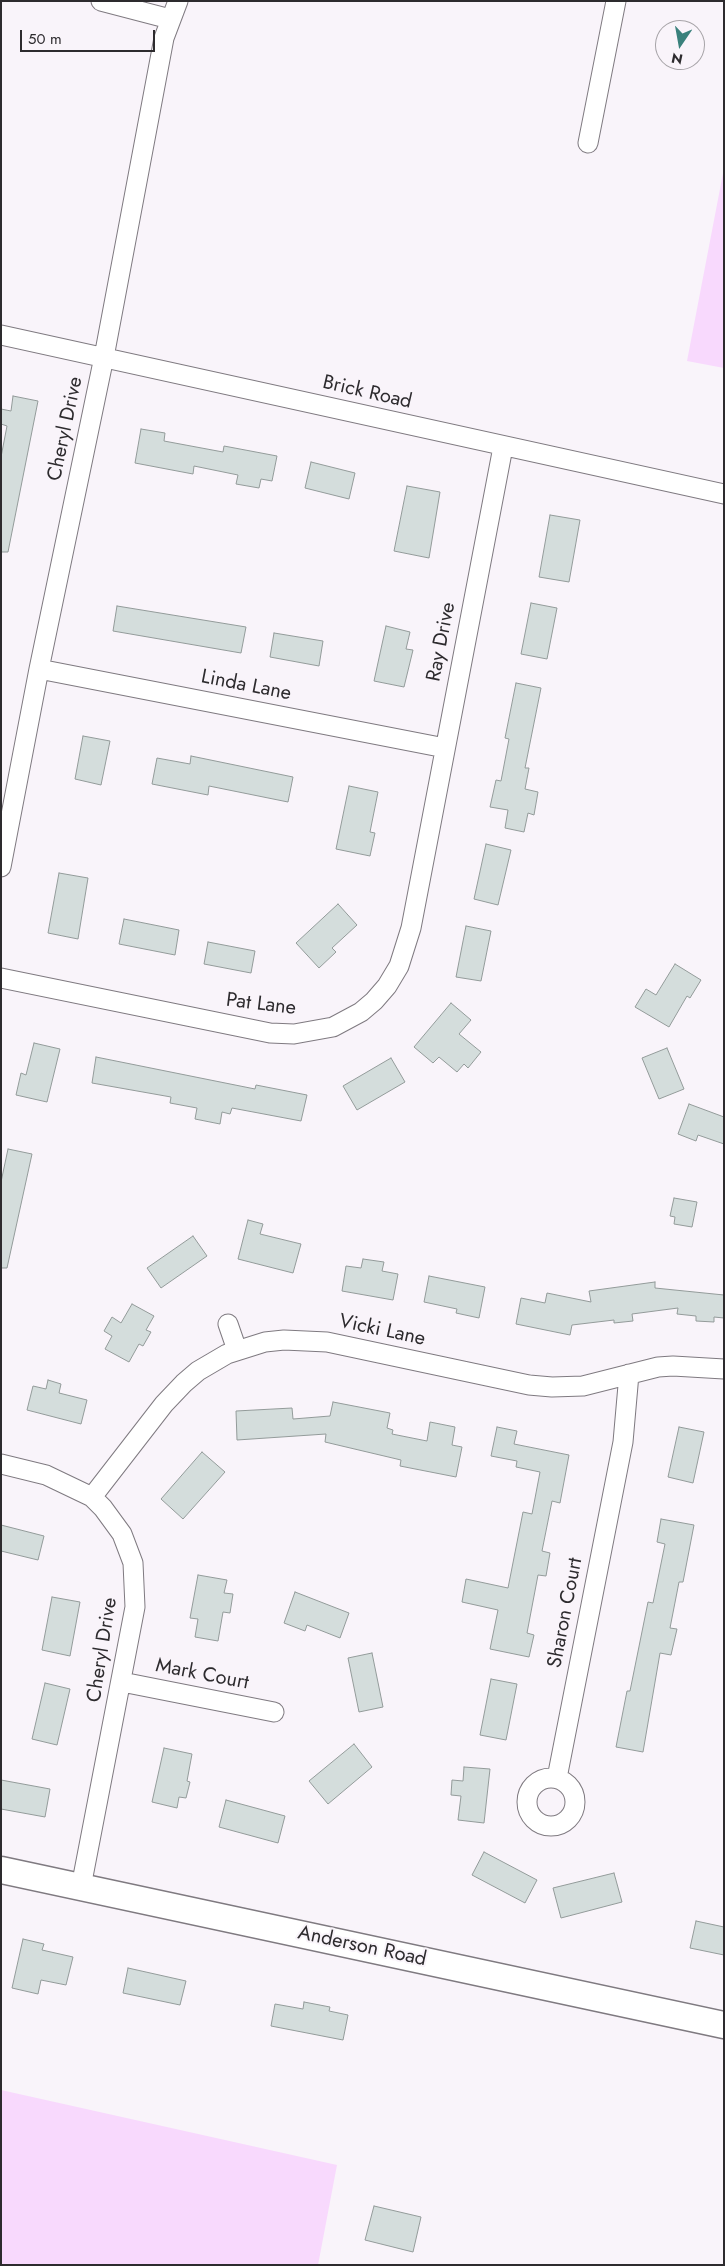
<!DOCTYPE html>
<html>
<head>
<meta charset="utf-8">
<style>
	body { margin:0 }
	#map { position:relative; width:725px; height:2266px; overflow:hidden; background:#f9f4fa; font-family:Jost,sans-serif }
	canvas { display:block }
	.frame { position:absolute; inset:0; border:2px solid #2d2b2e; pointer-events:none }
	.north { position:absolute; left:655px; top:20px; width:50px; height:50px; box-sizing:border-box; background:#f9f4fa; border:1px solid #a7a4a8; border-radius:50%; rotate:192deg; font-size:14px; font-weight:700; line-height:20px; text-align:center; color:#2d2b2e }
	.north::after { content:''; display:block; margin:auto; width:18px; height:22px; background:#3a817c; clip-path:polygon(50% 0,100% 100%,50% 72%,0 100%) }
	.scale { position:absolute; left:20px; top:30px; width:135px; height:22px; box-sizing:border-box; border:2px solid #2d2b2e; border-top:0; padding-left:6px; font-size:15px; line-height:18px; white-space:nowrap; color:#2d2b2e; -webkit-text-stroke:4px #f9f4fa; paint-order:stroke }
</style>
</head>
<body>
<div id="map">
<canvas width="725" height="2266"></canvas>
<div class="frame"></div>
<div class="north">N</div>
<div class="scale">50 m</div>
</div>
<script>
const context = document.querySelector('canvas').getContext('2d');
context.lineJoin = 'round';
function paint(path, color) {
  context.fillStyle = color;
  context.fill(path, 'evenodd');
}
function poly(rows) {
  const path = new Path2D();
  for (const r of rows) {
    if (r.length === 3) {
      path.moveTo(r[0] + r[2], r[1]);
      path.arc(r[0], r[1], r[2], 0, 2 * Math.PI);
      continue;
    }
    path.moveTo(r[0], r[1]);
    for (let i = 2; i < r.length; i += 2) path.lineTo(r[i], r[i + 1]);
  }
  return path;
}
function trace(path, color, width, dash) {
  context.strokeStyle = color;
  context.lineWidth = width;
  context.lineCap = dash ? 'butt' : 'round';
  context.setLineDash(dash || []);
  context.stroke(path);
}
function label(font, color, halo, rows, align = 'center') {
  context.font = font + ' Jost,sans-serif';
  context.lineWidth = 4;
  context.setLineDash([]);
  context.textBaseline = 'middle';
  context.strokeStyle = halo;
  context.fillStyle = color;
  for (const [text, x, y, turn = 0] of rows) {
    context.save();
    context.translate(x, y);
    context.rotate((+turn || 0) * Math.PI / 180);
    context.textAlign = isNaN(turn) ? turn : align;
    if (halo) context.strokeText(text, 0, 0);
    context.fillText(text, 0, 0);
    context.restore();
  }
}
const green = poly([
	[724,168,724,368,687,361],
	[1,2090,337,2165,318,2265,1,2265]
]);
const building = poly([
	[13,396,38,401,8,552,1,552,1,457,7,426,1,424,1,409,11,411,13,396],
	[141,429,165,433,164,441,223,452,224,446,277,456,272,481,261,479,259,488,236,484,238,475,194,466,193,474,135,463,141,429],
	[311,462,355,473,349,499,305,488,311,462],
	[407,486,440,492,429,558,394,551,407,486],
	[550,515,580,520,569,582,539,577,550,515],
	[531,603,557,608,547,659,521,654,531,603],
	[117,606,246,627,241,653,113,631,117,606],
	[386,626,410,632,406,649,413,650,404,687,374,681,386,626],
	[274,633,323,641,319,666,270,657,274,633],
	[516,683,541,688,525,768,529,768,525,789,538,792,534,815,528,813,524,832,505,828,508,810,490,807,496,780,501,781,509,739,505,738,516,683],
	[83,736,110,741,101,785,75,779,83,736],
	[191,756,293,777,288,802,209,786,208,795,152,784,157,758,190,764,191,756],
	[349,786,378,792,370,832,375,833,370,856,336,849,349,786],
	[486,844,511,850,498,905,474,899,486,844],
	[59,873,88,878,78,939,48,933,59,873],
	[338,904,357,925,332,948,336,952,319,968,296,943,338,904],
	[124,919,179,930,175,955,119,944,124,919],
	[466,926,491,931,481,981,456,977,466,926],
	[208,942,255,951,251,973,204,964,208,942],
	[675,964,701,980,690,998,687,996,669,1027,635,1007,646,989,656,995,675,964],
	[451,1003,471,1020,459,1034,481,1052,468,1068,464,1064,457,1072,439,1057,433,1063,414,1047,451,1003],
	[34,1043,60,1049,47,1102,16,1095,21,1073,26,1075,34,1043],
	[667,1048,684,1089,659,1099,642,1058,667,1048],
	[96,1057,255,1089,256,1085,307,1095,301,1121,232,1108,230,1114,222,1112,220,1124,195,1119,197,1108,170,1103,171,1097,92,1083,96,1057],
	[391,1058,405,1082,357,1110,343,1086,391,1058],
	[689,1104,724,1117,724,1144,698,1135,696,1141,678,1134,689,1104],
	[8,1149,32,1154,7,1268,1,1268,1,1182,8,1149],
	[674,1198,697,1202,692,1227,674,1224,675,1217,670,1216,674,1198],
	[248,1220,263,1224,260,1234,301,1244,293,1273,238,1259,248,1220],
	[193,1236,207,1256,161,1288,147,1268,193,1236],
	[363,1259,384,1262,382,1271,398,1274,393,1300,342,1291,346,1266,361,1268,363,1259],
	[429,1276,485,1287,479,1318,456,1313,457,1309,424,1302,429,1276],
	[655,1282,655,1288,724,1295,724,1318,714,1317,714,1322,696,1321,696,1316,677,1314,678,1308,632,1314,633,1321,614,1323,614,1320,572,1325,570,1335,516,1324,521,1298,545,1303,547,1293,591,1302,589,1291,655,1282],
	[132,1304,154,1316,146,1330,151,1332,143,1346,139,1344,129,1362,105,1349,112,1336,104,1331,112,1317,121,1323,132,1304],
	[48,1380,61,1384,59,1393,87,1400,81,1424,27,1410,33,1386,46,1389,48,1380],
	[333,1402,390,1413,387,1428,393,1430,392,1434,427,1441,430,1422,455,1427,452,1445,462,1447,456,1477,400,1466,401,1460,325,1442,326,1434,237,1440,236,1411,292,1408,293,1419,330,1416,333,1402],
	[497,1427,517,1431,514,1444,569,1455,560,1503,552,1501,542,1551,550,1553,546,1576,538,1575,527,1633,534,1635,529,1657,490,1649,498,1610,462,1602,466,1579,508,1588,523,1512,532,1514,540,1472,516,1467,517,1461,491,1456,497,1427],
	[679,1427,704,1432,693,1483,668,1477,679,1427],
	[202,1452,225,1472,183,1519,161,1499,202,1452],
	[661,1519,694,1525,683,1582,679,1582,670,1628,677,1629,671,1655,660,1653,643,1752,616,1747,627,1691,630,1691,648,1602,653,1603,665,1544,657,1542,661,1519],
	[1,1525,44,1536,38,1560,1,1551,1,1525],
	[198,1575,227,1580,224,1593,233,1594,230,1613,223,1612,218,1641,195,1637,198,1619,190,1618,198,1575],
	[295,1592,349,1613,340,1638,307,1625,305,1631,284,1623,295,1592],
	[52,1597,80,1602,70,1656,42,1650,52,1597],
	[372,1653,383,1707,359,1712,348,1658,372,1653],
	[491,1679,517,1684,506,1740,480,1735,491,1679],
	[45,1683,70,1689,57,1745,32,1739,45,1683],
	[354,1744,372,1767,328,1804,309,1781,354,1744],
	[164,1748,192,1754,187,1781,190,1782,186,1798,179,1797,177,1808,152,1802,164,1748],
	[464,1767,490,1769,484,1823,458,1820,461,1796,451,1795,452,1780,463,1781,464,1767],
	[1,1780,50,1789,45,1817,1,1809,1,1780],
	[226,1800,285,1816,278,1843,219,1827,226,1800],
	[484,1852,537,1880,525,1903,472,1875,484,1852],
	[614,1873,622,1902,561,1918,553,1888,614,1873],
	[696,1921,724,1927,724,1955,690,1948,696,1921],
	[23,1939,44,1944,42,1950,73,1957,66,1985,41,1980,38,1994,12,1988,23,1939],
	[128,1968,186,1981,180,2005,123,1993,128,1968],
	[304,2002,330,2007,329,2011,348,2015,343,2040,271,2026,275,2004,303,2009,304,2002],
	[374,2206,421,2217,413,2252,365,2240,374,2206]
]);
const street = poly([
	[101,1,170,19],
	[588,143,616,1],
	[1,335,724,494],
	[39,669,445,748],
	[1,867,39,669,104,357,164,38,178,1],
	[1,978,270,1033,294,1034,333,1027,361,1012,374,1001,387,986,399,966,411,928,503,447],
	[228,1324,237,1350],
	[1,1464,46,1475,92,1497,103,1508,122,1534,133,1563,135,1607,81,1887],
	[92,1497,164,1404,184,1383,198,1371,227,1354,265,1342,284,1340,327,1342,529,1385,552,1387,583,1386,658,1367,673,1366,724,1369],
	[122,1682,274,1712],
	[551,1802,24],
	[557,1778,623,1442,629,1374]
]);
const secondary = poly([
	[1,1870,724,2025]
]);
const streetNames = [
	["Brick Road",367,393,13],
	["Cheryl Drive",66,429,-78],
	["Ray Drive",442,642,-79],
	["Linda Lane",246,686,11],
	["Pat Lane",261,1005,7],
	["Vicki Lane",382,1331,12],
	["Sharon Court",566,1613,-79],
	["Cheryl Drive",103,1650,-81],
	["Mark Court",202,1675,11],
	["Anderson Road",362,1947,12]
];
paint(green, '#f8d9fd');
paint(building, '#d4dddc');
trace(building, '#939b9a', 1);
trace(street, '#7f7a80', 21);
trace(secondary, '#7f7a80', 29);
trace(street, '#fff', 19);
trace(secondary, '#fff', 26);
label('20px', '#2d2b2e', '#f9f4fa', streetNames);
</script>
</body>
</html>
